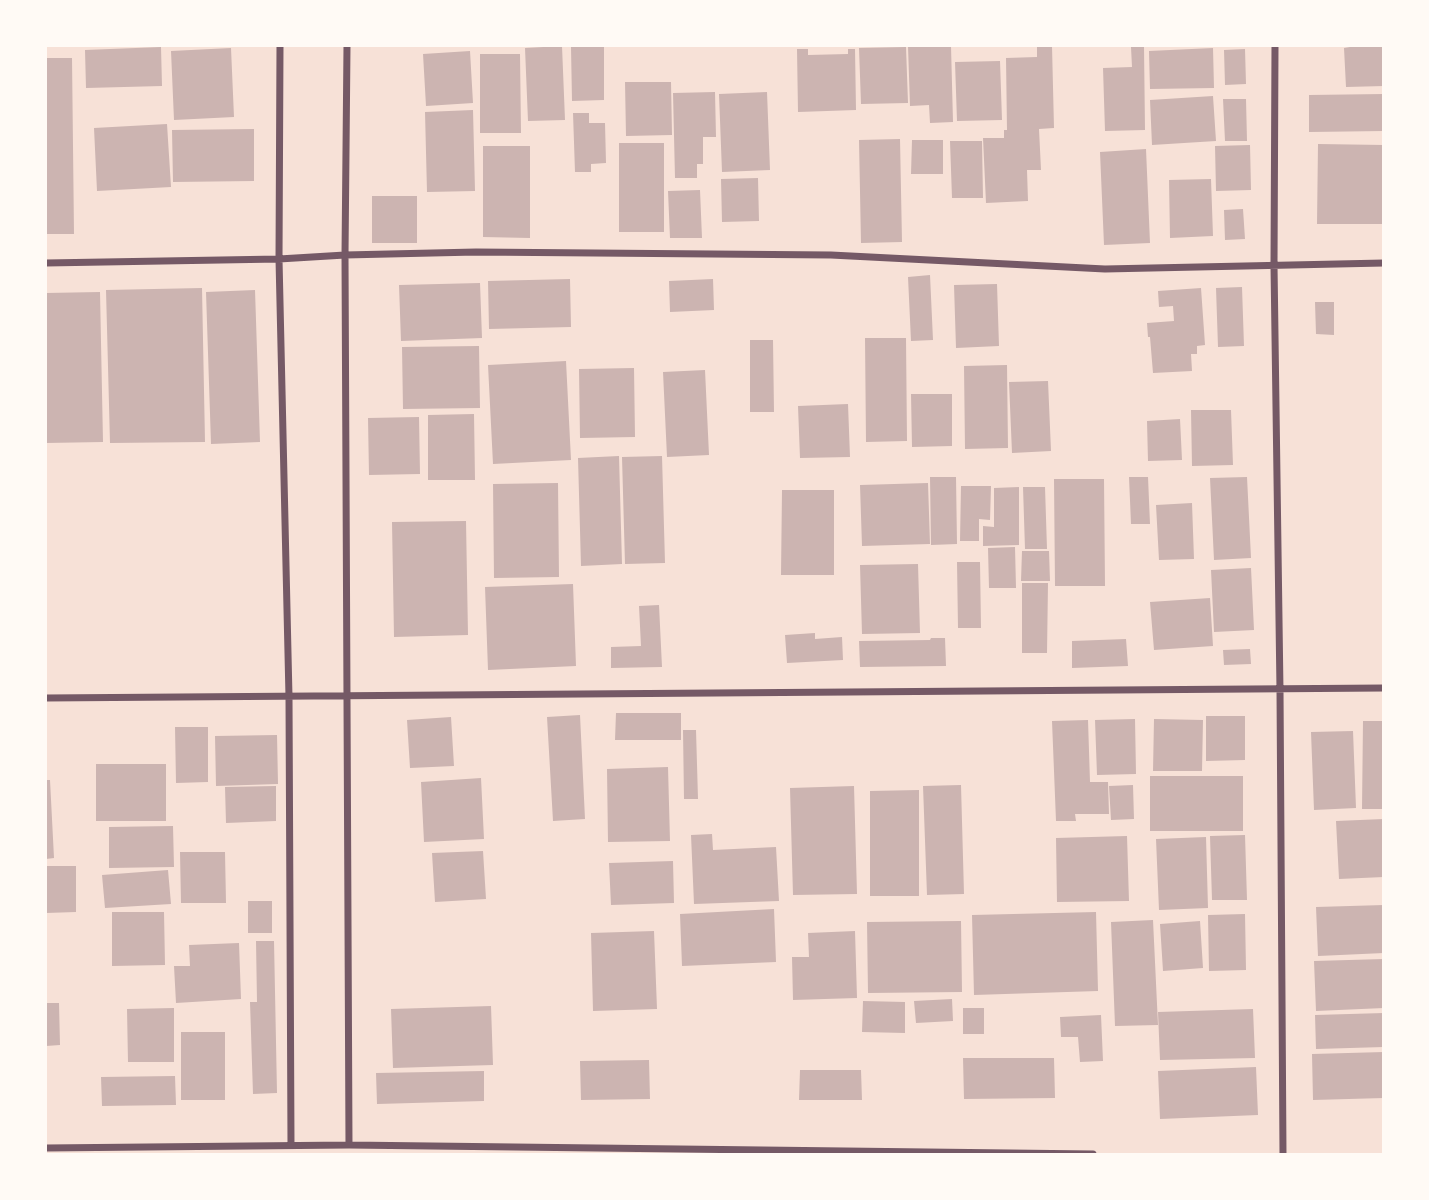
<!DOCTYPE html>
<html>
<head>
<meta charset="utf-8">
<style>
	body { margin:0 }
	#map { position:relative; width:1429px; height:1200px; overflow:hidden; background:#f7e1d7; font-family:Inter,sans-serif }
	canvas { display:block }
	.frame { position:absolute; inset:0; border:47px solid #fffaf5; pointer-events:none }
</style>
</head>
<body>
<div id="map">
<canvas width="1429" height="1200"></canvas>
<div class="frame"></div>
</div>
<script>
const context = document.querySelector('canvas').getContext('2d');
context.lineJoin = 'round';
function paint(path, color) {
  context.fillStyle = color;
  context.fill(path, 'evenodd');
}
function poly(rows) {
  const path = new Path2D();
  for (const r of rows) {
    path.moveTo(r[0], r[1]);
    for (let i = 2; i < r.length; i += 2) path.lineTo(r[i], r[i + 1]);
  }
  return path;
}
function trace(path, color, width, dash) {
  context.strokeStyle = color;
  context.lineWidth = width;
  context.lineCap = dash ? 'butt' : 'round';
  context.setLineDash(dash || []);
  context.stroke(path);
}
const building = poly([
	[562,46,565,120,528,121,525,48],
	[908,46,951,46,953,122,930,123,929,105,910,106],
	[1037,46,1052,46,1054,128,1039,129,1041,170,1027,170,1028,201,986,203,983,138,1004,138,1004,130,1007,130,1006,58,1037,57],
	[1350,46,1384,47,1384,86,1346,87,1344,48,1350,47],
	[161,47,162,86,86,88,85,50],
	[571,47,604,47,604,100,572,101],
	[906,47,908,103,861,104,859,48],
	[1131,47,1144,47,1145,130,1105,131,1103,68,1132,67],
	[231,48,234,117,174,120,171,51],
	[1213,48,1214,88,1150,89,1149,51],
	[797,49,808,49,808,55,848,54,848,49,855,49,856,110,798,112],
	[1245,49,1246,84,1225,85,1224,50],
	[470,51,473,103,426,106,423,54],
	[480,54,520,54,521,133,480,133],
	[46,58,72,58,74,234,46,234],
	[1000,61,1002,120,957,121,955,62],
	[625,82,671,82,672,135,626,136],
	[715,92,716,137,703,137,703,164,697,164,697,178,675,178,673,93],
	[767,92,770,170,722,172,719,94],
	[1384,94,1384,131,1309,132,1309,95],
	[1213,96,1216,141,1152,145,1150,100],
	[1223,99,1246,99,1247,141,1225,141],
	[473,110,475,191,427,192,425,112],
	[573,113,589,113,589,123,605,123,606,163,591,164,591,172,575,172],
	[167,124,171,187,97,191,94,128],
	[254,129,254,181,173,182,172,130],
	[900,139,902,242,861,243,859,140],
	[912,140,943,140,943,174,911,174],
	[950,141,982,141,983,198,952,198],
	[619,143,664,143,664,232,619,232],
	[1318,144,1384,145,1384,224,1317,224],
	[1250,145,1251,190,1216,191,1215,146],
	[483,146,530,146,530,238,483,237],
	[1146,149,1150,243,1104,245,1100,152],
	[758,178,759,221,722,222,721,179],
	[1211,179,1213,236,1170,238,1169,180],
	[700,190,702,238,670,238,668,191],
	[372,196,417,196,417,243,372,243],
	[1243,209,1245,239,1225,240,1224,210],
	[930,275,933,340,911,341,908,277],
	[570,279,571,327,489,329,488,281],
	[713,279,714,310,670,312,669,281],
	[480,283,482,338,401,341,399,285],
	[997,284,999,346,956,348,954,285],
	[1242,287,1244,346,1218,347,1216,288],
	[202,288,205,442,110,443,106,290],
	[1201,288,1205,345,1197,346,1197,354,1191,354,1192,371,1153,373,1150,337,1148,337,1147,323,1174,321,1173,306,1159,307,1158,291],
	[255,290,260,442,211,444,206,292],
	[100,292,103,442,46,443,46,293],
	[1315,302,1334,302,1334,335,1316,334],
	[865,338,906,338,907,441,866,442],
	[750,340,773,340,774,412,750,412],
	[479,346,480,408,403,409,402,347],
	[566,361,571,460,493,464,488,365],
	[1007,365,1008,448,965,449,964,366],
	[634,368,635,437,580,438,579,369],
	[705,370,709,455,667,457,663,372],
	[1048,381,1051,451,1012,453,1009,382],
	[911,394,952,394,952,446,912,447],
	[848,404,850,457,800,458,798,406],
	[1191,410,1231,410,1233,465,1192,466],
	[474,414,475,480,428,480,428,415],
	[419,417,420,474,369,475,368,418],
	[1180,419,1182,460,1148,461,1147,421],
	[619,456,622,564,581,566,578,458],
	[662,456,665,563,625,564,622,457],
	[930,477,956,477,957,544,931,545],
	[1129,477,1148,477,1150,524,1131,524],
	[1247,477,1251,558,1214,560,1210,478],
	[1054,479,1104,479,1105,586,1055,586],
	[558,483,559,577,494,578,493,484],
	[928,483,930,544,862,546,860,485],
	[961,486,991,486,990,520,979,519,979,541,960,541],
	[1019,487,1019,545,983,546,983,526,994,527,994,488],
	[1023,487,1045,487,1047,549,1025,549],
	[782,490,834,490,834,575,781,575],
	[1192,503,1194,559,1159,560,1156,505],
	[466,521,468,635,394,637,392,522],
	[1015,547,1016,588,989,588,988,548],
	[1022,551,1049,551,1050,581,1021,581],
	[957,562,980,562,981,628,958,628],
	[918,564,920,633,862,634,860,565],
	[1251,568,1254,630,1214,632,1211,570],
	[1022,583,1048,583,1047,653,1022,653],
	[573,584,576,666,488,670,485,587],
	[1210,598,1213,646,1154,650,1150,602],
	[659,605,662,667,611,668,611,647,641,646,639,606],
	[815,633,815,639,842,637,843,660,787,663,785,635],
	[931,638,945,638,946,666,860,667,859,641,930,640],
	[1126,639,1128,666,1072,668,1072,641],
	[1250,649,1251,664,1224,665,1223,650],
	[616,713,681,713,681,740,615,740],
	[580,715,585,819,553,821,547,717],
	[1206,716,1245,716,1245,760,1206,761],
	[451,717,454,766,410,768,407,720],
	[1135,719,1136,774,1097,775,1095,720],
	[1154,719,1203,720,1202,771,1153,771],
	[1088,720,1090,782,1108,782,1109,814,1075,814,1076,821,1056,821,1052,721],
	[1363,721,1384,721,1384,809,1362,809],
	[175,727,208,727,208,782,176,783],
	[683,730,696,730,698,799,684,799],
	[1353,731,1356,808,1314,810,1311,732],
	[277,735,278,784,216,786,215,736],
	[96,764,166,764,166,821,96,821],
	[668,767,670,841,608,842,607,769],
	[1150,776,1243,776,1243,831,1150,831],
	[481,778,484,839,424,842,421,782],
	[46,780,50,780,54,858,46,859],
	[961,785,964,894,927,895,923,786],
	[1133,785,1134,819,1111,820,1109,786],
	[276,786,276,821,226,823,225,787],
	[854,786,857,894,793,895,790,788],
	[919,790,919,896,870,896,870,791],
	[1384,819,1384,877,1339,879,1336,821],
	[173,826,174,867,109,868,109,827],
	[712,834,713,850,776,847,779,901,694,904,691,835],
	[1245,835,1247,900,1212,900,1210,836],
	[1127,836,1129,901,1057,902,1056,838],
	[1206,837,1208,908,1159,910,1156,839],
	[483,851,486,899,435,902,432,853],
	[180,852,225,852,226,903,181,903],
	[673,861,674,903,611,905,609,863],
	[46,866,76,866,76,912,46,913],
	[168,870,171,904,105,908,102,875],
	[248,901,272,901,272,933,248,933],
	[1384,905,1384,953,1318,956,1316,907],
	[774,909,776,962,682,966,680,914],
	[112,912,164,912,165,965,112,966],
	[1096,912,1098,991,974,995,972,915],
	[1245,914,1246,970,1209,971,1208,915],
	[1153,920,1158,1025,1115,1026,1111,922],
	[961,921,962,992,868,993,867,922],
	[1200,921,1203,968,1163,971,1160,924],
	[654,931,657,1009,593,1011,591,933],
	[855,931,857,998,793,1000,792,957,809,957,808,933],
	[256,941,274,941,277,1093,253,1094,250,1002,257,1002],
	[239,943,241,999,176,1003,174,966,190,966,189,945],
	[1384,959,1384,1008,1316,1011,1314,961],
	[952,999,953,1021,916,1023,914,1001],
	[863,1001,905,1002,905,1033,862,1032],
	[46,1003,59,1003,60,1045,46,1046],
	[491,1006,493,1065,393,1068,391,1009],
	[174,1008,174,1062,128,1062,127,1009],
	[963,1008,984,1008,984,1034,963,1034],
	[1253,1009,1255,1058,1160,1060,1158,1012],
	[1384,1013,1384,1047,1316,1049,1315,1015],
	[1101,1015,1103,1061,1080,1062,1078,1037,1061,1037,1060,1017],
	[181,1032,225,1032,225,1100,181,1100],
	[1384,1052,1384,1098,1313,1100,1312,1054],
	[963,1058,1054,1058,1055,1098,964,1099],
	[649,1060,650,1099,581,1100,580,1061],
	[1256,1067,1258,1115,1160,1119,1158,1071],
	[800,1070,861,1070,862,1100,799,1100],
	[484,1071,484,1101,377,1104,376,1073],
	[175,1076,176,1105,102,1106,101,1077]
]);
const minor = poly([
	[280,46,279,259,289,697,291,1145],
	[347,46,345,255,349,1145],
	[1275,46,1274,265,1280,690,1283,1154],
	[46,263,279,259,345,255,476,252,831,255,1105,269,1384,263],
	[46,698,1384,688],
	[46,1148,349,1145,1093,1154]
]);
paint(building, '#ccb4b1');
trace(minor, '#755966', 7);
</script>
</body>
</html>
